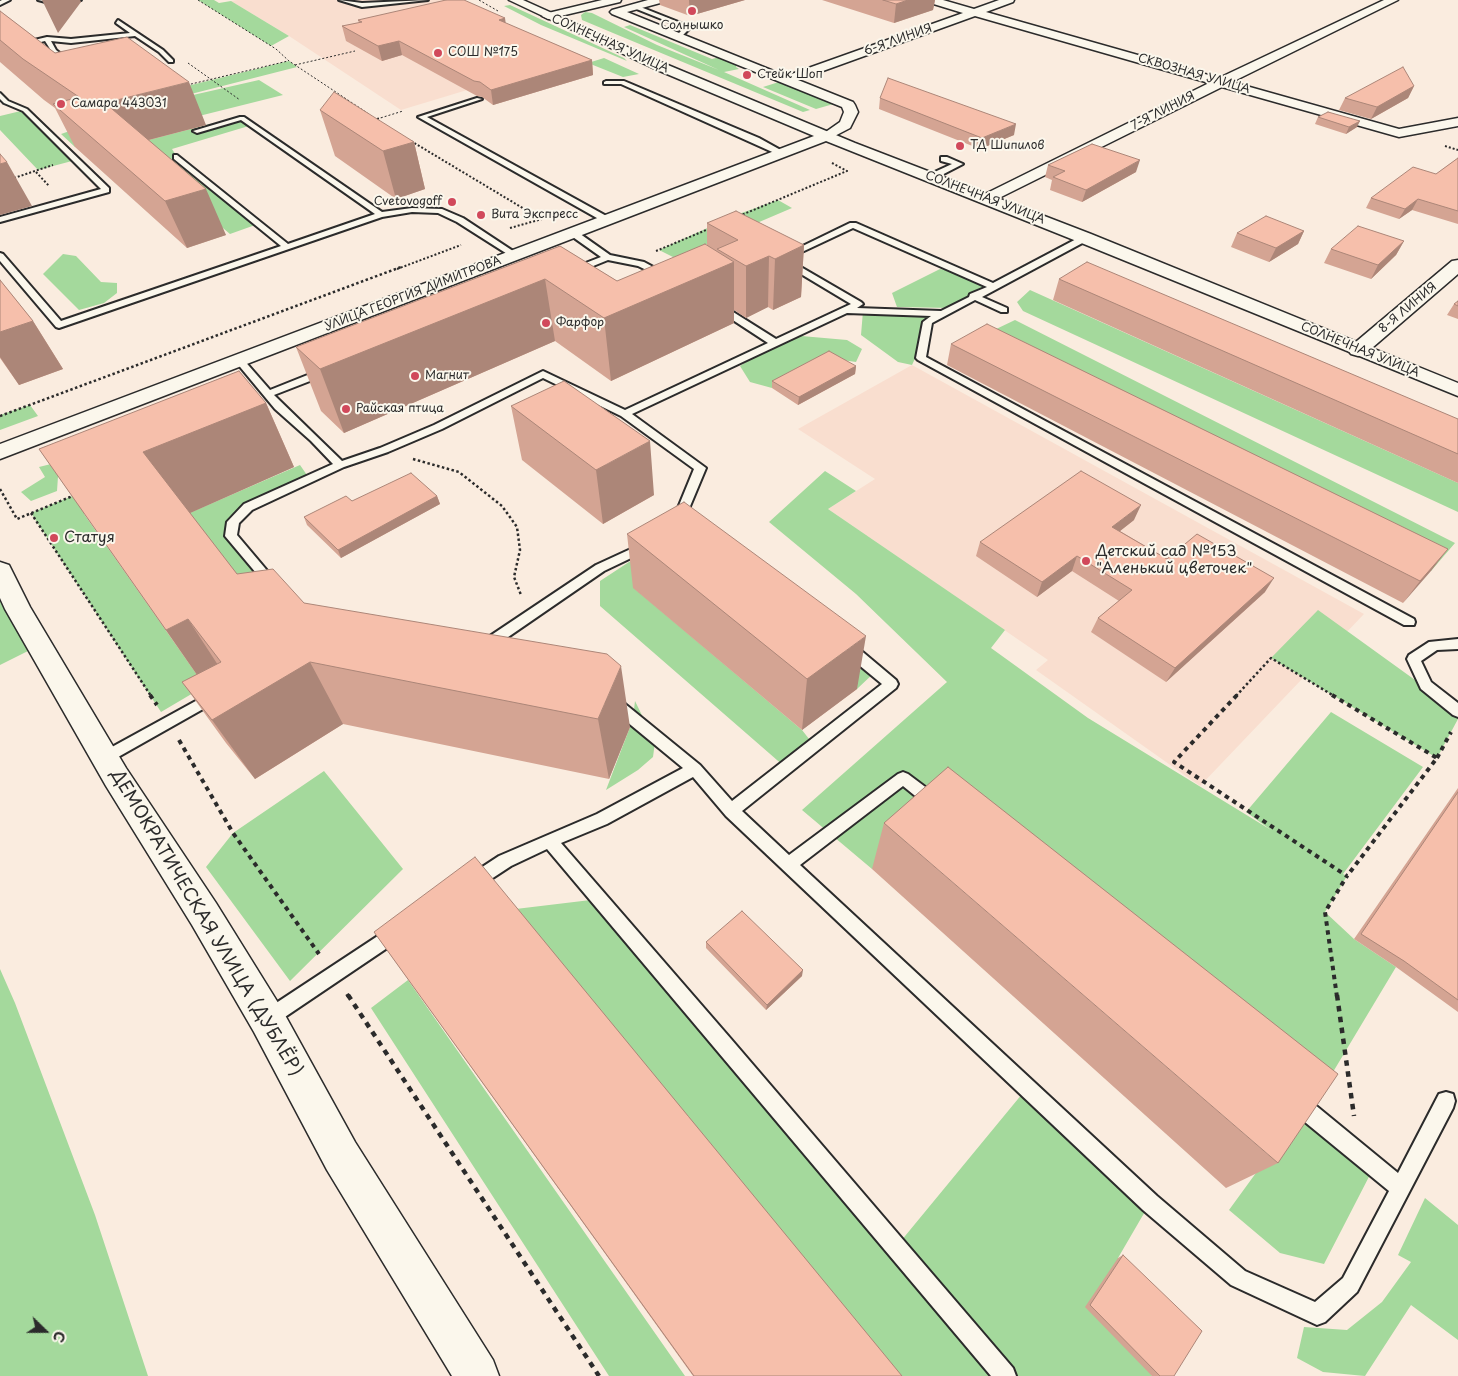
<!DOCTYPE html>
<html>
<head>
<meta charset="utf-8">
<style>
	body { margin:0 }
	#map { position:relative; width:1458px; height:1376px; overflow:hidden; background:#faecdf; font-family:"Playpen Sans",sans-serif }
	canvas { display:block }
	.north { position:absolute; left:20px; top:1306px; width:50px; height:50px; -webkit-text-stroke:4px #fbf7ec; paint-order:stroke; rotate:112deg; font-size:14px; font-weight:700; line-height:20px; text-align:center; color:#2b2b2b }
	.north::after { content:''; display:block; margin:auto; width:18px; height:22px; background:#2b2b2b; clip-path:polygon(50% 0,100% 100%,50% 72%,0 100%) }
</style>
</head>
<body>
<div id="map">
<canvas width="1458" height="1376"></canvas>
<div class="north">С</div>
</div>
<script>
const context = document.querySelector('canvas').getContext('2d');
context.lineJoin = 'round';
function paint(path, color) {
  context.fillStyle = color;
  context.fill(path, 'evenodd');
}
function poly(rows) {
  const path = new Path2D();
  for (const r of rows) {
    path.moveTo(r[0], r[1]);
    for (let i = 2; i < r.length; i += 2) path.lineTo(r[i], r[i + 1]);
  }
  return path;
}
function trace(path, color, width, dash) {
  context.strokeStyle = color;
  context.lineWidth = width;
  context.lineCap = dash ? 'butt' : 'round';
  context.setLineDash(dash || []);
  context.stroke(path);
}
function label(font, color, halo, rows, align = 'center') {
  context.font = font + ' "Playpen Sans",sans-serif';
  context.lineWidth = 4;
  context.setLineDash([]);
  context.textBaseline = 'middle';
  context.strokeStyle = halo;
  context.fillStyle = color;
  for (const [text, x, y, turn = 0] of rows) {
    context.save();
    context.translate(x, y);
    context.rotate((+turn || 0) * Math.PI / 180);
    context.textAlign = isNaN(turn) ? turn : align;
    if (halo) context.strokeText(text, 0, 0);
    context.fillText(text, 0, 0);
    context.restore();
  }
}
const built = poly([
	[237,0,443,0,573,58,401,110,289,36,231,1],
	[912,365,1364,614,1200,786,1036,670,1048,660,828,509,875,479,798,429]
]);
const green = poly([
	[198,0,214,0,219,3,231,1,289,36,271,46],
	[510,5,624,58,627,61,541,25,504,6],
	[585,12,592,13,657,45,719,70,624,27,630,25,712,59,720,57,737,64,736,67,739,69,724,72,810,110,803,112,613,33,582,20,581,15],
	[604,58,639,74,623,77,588,63],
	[289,61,297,67,191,94,183,87],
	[259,80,283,95,75,147,61,134,96,122,193,95],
	[782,81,837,103,816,109,763,87],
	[25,110,72,161,38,170,0,130,0,116],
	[242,118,252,125,172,149,177,157,258,224,230,234,125,146,206,125],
	[778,200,792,208,675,258,659,250,736,215],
	[63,254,76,256,101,282,117,283,117,293,104,303,79,310,43,274],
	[940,269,965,274,992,286,953,308,897,307,892,293],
	[1030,290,1458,483,1458,512,1023,311,1017,302],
	[863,311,941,314,928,322,925,337,912,365,898,362,861,335],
	[1015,320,1455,543,1431,571,971,341],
	[790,335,847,340,862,349,856,362,828,358,772,388,750,382,740,366],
	[30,405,38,416,0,430,0,415],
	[264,417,84,514,205,686,161,712,31,513],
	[59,462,57,491,31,501,21,492,45,477,39,467],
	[300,465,309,478,248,507,232,529,249,558,323,621,633,718,635,701,655,742,653,757,638,770,606,790,633,719,281,636,187,514],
	[825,471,856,491,828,509,1005,630,991,648,1088,718,1271,830,1246,812,1331,712,1423,767,1343,874,1347,876,1325,912,1354,939,1396,967,1309,1112,1374,1167,1324,1264,1280,1253,1229,1210,1301,1111,932,816,872,869,802,810,947,682,856,594,769,522],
	[672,542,876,671,857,689,634,588,802,730,813,744,785,767,600,606,600,581,629,562],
	[0,589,40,645,0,665],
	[1318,610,1458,711,1458,719,1437,758,1271,658],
	[324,771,403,869,290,981,206,867,233,833],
	[599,899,896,1247,1027,1088,1150,1203,1118,1258,1152,1376,875,1376,499,911],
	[0,969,15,1003,95,1215,148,1376,0,1376],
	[408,980,685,1376,609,1376,371,1008],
	[1425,1198,1458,1225,1458,1340,1411,1305,1365,1376,1323,1372,1297,1358,1304,1327,1347,1330,1382,1302,1411,1262,1398,1255]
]);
const pathFar4 = poly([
	[198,0,276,49,289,61,372,116],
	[479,0,498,11],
	[188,63,240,100],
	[295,65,355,51],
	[187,85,288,61],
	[377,119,403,111]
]);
const pathFar3 = poly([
	[377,119,381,118],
	[411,141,541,219],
	[1445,146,1458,150],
	[36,172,49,186],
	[14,178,53,165],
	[739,216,847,171,832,163],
	[510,228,542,219],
	[656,251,711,228],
	[397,269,461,245]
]);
const pathFar2 = poly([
	[0,416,401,267],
	[413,459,459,472,502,506,517,527,520,550,514,577,521,595],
	[0,489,17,519,75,495],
	[31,513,151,696],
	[1236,696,1271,658,1334,696]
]);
const pathFar1 = poly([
	[150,695,157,705],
	[1237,695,1174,762,1347,876],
	[1332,695,1437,758,1347,876],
	[179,740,233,833,319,954],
	[1437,758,1451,732],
	[347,994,349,997],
	[1337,997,1325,912,1347,876]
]);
const path = poly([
	[348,995,599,1376],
	[1337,995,1354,1116]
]);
const lane = poly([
	[2,0,10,0,0,5,0,1,2,0],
	[38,0,57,1,81,0,57,5,38,0],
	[339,0,362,3,428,0,362,7,339,0],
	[634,6,638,6,691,27,680,38,676,38,676,36,684,28,634,8,634,6],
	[118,20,163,50,173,60,173,62,169,62,159,52,135,36,71,43,51,41,56,50,71,62,69,65,52,52,45,41,0,52,0,48,47,37,71,39,130,33,116,23,118,20],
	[606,81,624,81,759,138,786,153,779,155,621,84,604,84,604,82,606,81],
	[0,93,8,101,27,109,109,188,109,192,0,222,0,217,101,189,23,111,4,103,0,99,0,93],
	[477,98,482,99,427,117,610,218,610,222,604,222,418,117,477,98],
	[240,117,244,117,382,212,412,208,442,209,463,218,519,255,512,257,457,222,438,213,412,212,382,217,59,328,56,327,0,261,0,253,3,254,61,321,281,246,174,159,174,155,177,155,288,244,375,214,241,120,197,133,193,131,240,117],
	[941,157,947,157,963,164,934,179,928,179,928,175,952,164,941,161,941,157],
	[850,223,856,223,993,283,1082,236,1088,236,1088,240,982,297,1007,308,1007,312,1001,312,975,300,932,323,926,357,1414,619,1415,622,1414,625,1404,625,918,360,916,358,923,322,931,316,847,313,632,414,706,468,683,523,679,524,673,520,694,469,621,416,543,378,442,429,388,452,344,467,252,510,239,523,237,535,275,580,277,583,275,586,267,586,225,536,227,522,244,504,333,464,311,441,275,409,236,362,236,358,242,358,270,390,320,370,328,370,328,374,274,395,342,461,380,448,434,425,543,371,625,410,768,343,716,309,716,305,722,305,776,339,851,304,776,259,850,223],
	[853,228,987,287,970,294,969,297,941,311,857,308,863,304,861,302,787,259,853,228],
	[570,231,576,231,610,255,644,262,670,276,663,278,638,266,608,260,576,273,570,273,570,269,601,257,570,235,570,231],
	[646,542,650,543,652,546,650,549,604,571,495,646,493,650,488,651,481,648,479,645,481,642,596,565,646,542],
	[1458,639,1458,649,1437,650,1421,661,1431,682,1458,703,1458,717,1453,715,1421,689,1407,659,1409,655,1429,642,1458,639],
	[847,642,852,643,896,680,898,684,896,688,742,811,789,855,898,774,903,772,908,774,940,798,943,803,940,808,935,809,930,808,903,786,800,865,1157,1196,1245,1271,1315,1302,1343,1278,1389,1191,1289,1109,1287,1102,1289,1095,1296,1093,1303,1095,1398,1173,1439,1094,1446,1092,1453,1094,1455,1101,1453,1108,1357,1292,1325,1322,1317,1325,1231,1285,1143,1210,726,816,693,777,607,824,561,843,731,1039,1013,1368,1016,1376,991,1376,547,849,511,866,479,887,473,889,467,887,465,882,467,877,499,856,597,814,683,768,609,707,607,703,609,699,614,698,619,699,700,765,732,801,882,684,842,651,840,647,842,643,847,642],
	[214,691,219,692,221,696,219,700,111,761,106,763,101,761,99,757,101,753,214,691],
	[396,924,402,926,404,932,402,938,273,1025,267,1028,261,1025,258,1019,261,1013,396,924]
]);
const street = poly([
	[602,0,621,0,620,2,548,19,542,16,544,14,602,0],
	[648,0,665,0,664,2,627,12,786,76,963,13,927,2,926,0,943,0,974,9,999,0,1014,0,1013,2,986,12,1219,78,1384,0,1398,0,1232,82,1399,129,1458,118,1458,126,1399,137,1222,87,987,204,981,202,979,199,981,196,1209,83,975,16,798,80,853,102,855,105,858,112,850,128,827,140,822,139,820,136,840,122,844,112,842,107,612,14,610,12,612,10,648,0],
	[1458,260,1458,274,1365,354,1358,356,1351,354,1348,350,1351,346,1452,261,1458,260],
	[0,562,9,565,30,607,126,768,216,903,280,1006,355,1142,493,1360,499,1376,452,1376,327,1170,254,1032,192,925,106,786,5,609,0,598,0,562]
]);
const secondary = poly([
	[509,0,523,0,663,63,855,143,1091,234,1458,383,1458,396,1079,242,826,141,0,459,0,444,814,136,655,69,509,0]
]);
const wall = poly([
	[659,0,745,0,690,16,660,5],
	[822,0,935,0,933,10,894,23],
	[0,11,55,53,206,125,149,140,226,235,187,248,75,147,55,108,44,100,0,62],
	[505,18,505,23,592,60,593,75,493,105,482,97,477,96,402,55,382,61,346,41,342,26,359,23,358,20],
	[1414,86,1408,98,1371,119,1339,110,1345,98],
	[880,98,1014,135,980,149,879,109],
	[320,110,414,142,425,189,396,199,335,156],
	[1318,117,1357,127,1346,134,1315,124],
	[1458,158,1458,224,1412,210,1399,219,1366,208,1371,198,1436,174],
	[1048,165,1136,172,1082,202,1050,190,1052,180,1045,177],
	[707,223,804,245,801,297,773,310,768,307,746,318,734,310,734,323,611,381,555,341,344,433,321,411,296,347,560,246,617,281,707,246],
	[1304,231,1298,244,1269,262,1231,247,1237,233],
	[1404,241,1396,255,1371,279,1324,263,1331,249],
	[1059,279,1458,419,1458,483,1053,300],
	[0,280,33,321,63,369,19,385,0,358],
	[1458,301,1458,319,1447,315,1454,304],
	[951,344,1448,549,1403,603,947,365],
	[856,366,855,374,798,405,772,388,772,381],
	[266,403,294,467,190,513,237,574,304,603,630,727,609,779,343,724,255,779,226,743,182,682,197,675,39,449],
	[511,406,654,495,603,524,522,460],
	[437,496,440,504,341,558,307,525,304,517,352,501],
	[1134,520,1120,531,1167,559,1265,592,1166,682,1091,632,1098,618,1119,601,1072,571,1037,597,976,556,980,542],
	[627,534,857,689,802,730,633,588],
	[1458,788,1458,1012,1396,967,1354,939],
	[884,823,1278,1163,1226,1188,872,869],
	[374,932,902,1376,693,1376],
	[706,942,802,976,766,1010,706,948],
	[1123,1255,1174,1376,1152,1376,1085,1307,1118,1258]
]);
const shadedWall = poly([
	[42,0,80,0,81,2,58,33],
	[689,0,745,0,690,16],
	[908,0,935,0,933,10,894,23,896,4],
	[505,18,507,32,499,20],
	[399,41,402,55,382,61,378,46],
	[592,60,593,75,493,105,491,90],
	[189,82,206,125,125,146,105,103],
	[1414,86,1408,98,1371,119,1377,107],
	[1360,121,1357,127,1346,134,1349,127],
	[1016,124,1014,135,980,149,982,138],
	[414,142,425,189,396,199,383,151],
	[1140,160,1136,172,1082,202,1086,190],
	[7,162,32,206,0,215,0,164],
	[206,189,226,235,187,248,165,201],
	[1418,199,1412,210,1399,219,1405,209],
	[1304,231,1298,244,1269,262,1276,248],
	[1404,241,1396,255,1371,279,1378,265],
	[804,245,801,297,773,310,775,259],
	[769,256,768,307,746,318,746,266],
	[734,262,734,323,611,381,604,318],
	[545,279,555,341,344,433,320,369],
	[33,321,63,369,19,385,0,357,0,332],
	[856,366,855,374,798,405,799,397],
	[266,403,294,467,181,517,143,452],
	[650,441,654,495,603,524,596,470],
	[437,496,440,504,341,558,338,550],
	[1141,505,1134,520,1106,542,1112,527],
	[1448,549,1431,571,1403,603,1420,581],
	[1077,556,1072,571,1037,597,1042,582],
	[1274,578,1265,592,1166,682,1175,668],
	[188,619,229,682,209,692,166,630],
	[866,636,857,689,802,730,807,679],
	[310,662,343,724,255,779,212,720],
	[621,666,630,727,609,779,598,719],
	[803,970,802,976,766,1010,767,1005]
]);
const building = poly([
	[446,0,464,0,505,18,499,20,592,60,491,90,480,82,474,81,399,41,378,46,342,26,362,22,358,20,446,0],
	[883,0,908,0,896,4,883,0],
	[0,11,55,53,127,37,189,82,105,103,206,189,165,201,53,104,79,97,23,59,0,40,0,11],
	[1403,67,1414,86,1377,107,1345,98,1403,67],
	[888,78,1016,124,982,138,880,98,888,78],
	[334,92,414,142,383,151,320,110,334,92],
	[1328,112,1360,121,1349,127,1318,117,1328,112],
	[1092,144,1140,160,1086,190,1053,177,1065,171,1048,165,1092,144],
	[0,154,7,162,0,164,0,154],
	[1458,158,1458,211,1418,199,1405,209,1371,198,1413,167,1436,174,1458,158],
	[736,211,804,245,775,259,769,256,746,266,717,249,738,240,707,223,736,211],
	[1266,216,1304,231,1276,248,1237,233,1266,216],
	[1358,226,1404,241,1378,265,1331,249,1358,226],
	[705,244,734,262,604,318,545,279,320,369,296,347,560,246,617,281,705,244],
	[1087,262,1458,419,1458,454,1059,279,1087,262],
	[0,280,33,321,0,332,0,280],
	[1458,301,1458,306,1454,304,1458,301],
	[987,324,1448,549,1420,581,951,344,987,324],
	[829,351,856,366,799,397,772,381,829,351],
	[239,371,266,403,143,452,237,574,273,569,304,603,607,654,621,666,598,719,310,662,212,720,182,682,221,662,188,619,166,630,39,449,239,371],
	[564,381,650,441,596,470,511,406,564,381],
	[1081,471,1141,505,1112,527,1167,559,1197,534,1274,578,1175,668,1098,618,1132,590,1077,556,1042,582,980,542,1081,471],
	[411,473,437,496,338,550,304,517,346,496,352,501,411,473],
	[684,502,866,636,807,679,627,534,684,502],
	[948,767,1338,1074,1278,1163,884,823,948,767],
	[1458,792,1458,1000,1404,961,1361,934,1458,792],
	[475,857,902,1376,694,1376,374,932,475,857],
	[742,911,803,970,767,1005,706,942,742,911],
	[1123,1255,1202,1331,1174,1376,1160,1376,1090,1305,1123,1255]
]);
const markers = [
	[692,11,5,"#d1495b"],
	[438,53,5,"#d1495b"],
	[747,75,5,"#d1495b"],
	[61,104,5,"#d1495b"],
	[960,146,5,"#d1495b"],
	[452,202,5,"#d1495b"],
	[481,215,5,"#d1495b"],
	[546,323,5,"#d1495b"],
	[415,376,5,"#d1495b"],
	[346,409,5,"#d1495b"],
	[54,538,5,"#d1495b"],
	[1086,561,5,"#d1495b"]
];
const farPoinames = [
	["Солнышко",692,26,"center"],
	["СОШ №175",448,53],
	["Стейк Шоп",757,75],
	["Самара 443031",71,104],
	["ТД Шипилов",970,146],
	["Cvetovogoff",442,202,"right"],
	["Вита Экспресс",491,215],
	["Фарфор",556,323],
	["Магнит",425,376],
	["Райская птица",356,409]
];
const farStreetnames = [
	["6-Я ЛИНИЯ",898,40,-20],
	["СОЛНЕЧНАЯ УЛИЦА",610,44,24],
	["СКВОЗНАЯ УЛИЦА",1194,74,16],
	["7-Я ЛИНИЯ",1163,111,-27],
	["СОЛНЕЧНАЯ УЛИЦА",985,198,21],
	["УЛИЦА ГЕОРГИЯ ДИМИТРОВА",413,294,-21],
	["8-Я ЛИНИЯ",1408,308,-40],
	["СОЛНЕЧНАЯ УЛИЦА",1360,350,22]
];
const poiNames = [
	["Статуя",64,538],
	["Детский сад №153",1096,552],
	["\"Аленький цветочек\"",1096,569]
];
const nearStreetnames = [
	["ДЕМОКРАТИЧЕСКАЯ УЛИЦА (ДУБЛЁР)",206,923,59]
];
paint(built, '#f9decf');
paint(green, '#a4d99c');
trace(lane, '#2b2b2b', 4);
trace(street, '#2b2b2b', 3);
trace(secondary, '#2b2b2b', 3);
trace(pathFar4, '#2b2b2b', 1, [2, 2]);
trace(pathFar3, '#2b2b2b', 2, [2, 2]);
trace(pathFar2, '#2b2b2b', 2.5, [2.5, 2.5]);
trace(pathFar1, '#2b2b2b', 4, [4.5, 4.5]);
trace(path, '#2b2b2b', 4.5, [5.5, 5.5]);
paint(lane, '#fbf7ec');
paint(street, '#fbf7ec');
paint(secondary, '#fbf7ec');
paint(wall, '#d4a493');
paint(shadedWall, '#ac8678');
paint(building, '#f6bfab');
trace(building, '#ac8678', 1);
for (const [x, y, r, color] of markers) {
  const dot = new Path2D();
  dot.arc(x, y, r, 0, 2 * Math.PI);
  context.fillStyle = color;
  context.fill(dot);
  trace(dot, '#fbf7ec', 2);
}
label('12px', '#2b2b2b', '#fbf7ec', farPoinames, 'left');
label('12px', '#2b2b2b', '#fbf7ec', farStreetnames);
label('15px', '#2b2b2b', '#fbf7ec', poiNames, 'left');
label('18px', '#2b2b2b', '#fbf7ec', nearStreetnames);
</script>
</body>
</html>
